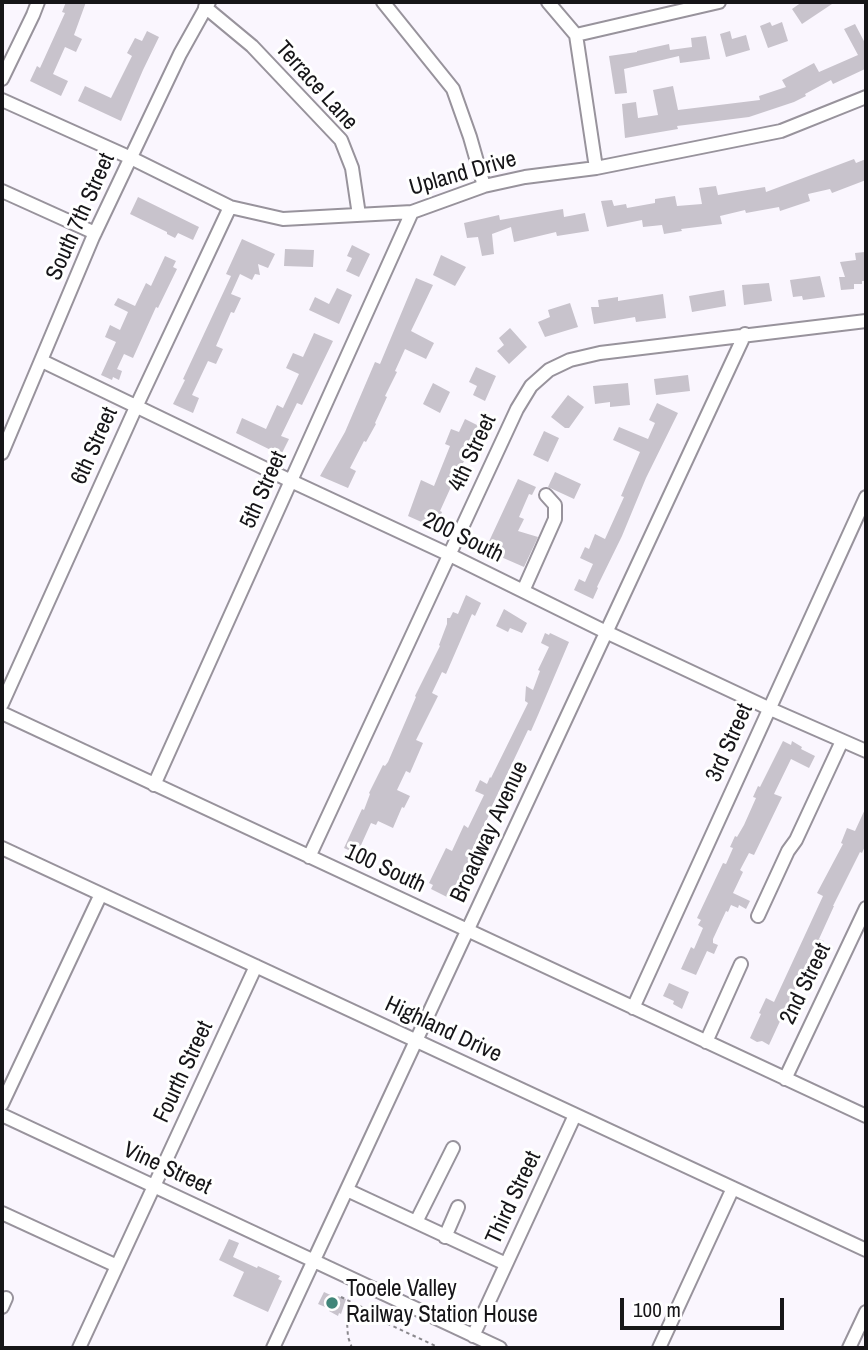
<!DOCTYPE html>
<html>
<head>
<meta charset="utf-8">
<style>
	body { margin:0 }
	#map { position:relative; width:868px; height:1350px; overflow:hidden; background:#faf6fe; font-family:"Archivo Narrow",sans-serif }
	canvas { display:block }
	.frame { position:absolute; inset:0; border:4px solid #161518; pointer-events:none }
	.scale { position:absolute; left:620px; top:1298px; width:164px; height:32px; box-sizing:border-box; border:4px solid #161518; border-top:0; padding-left:9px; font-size:21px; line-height:24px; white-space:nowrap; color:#161518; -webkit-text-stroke:5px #fff; paint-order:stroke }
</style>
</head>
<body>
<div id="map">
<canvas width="868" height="1350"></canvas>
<div class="frame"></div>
<div class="scale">100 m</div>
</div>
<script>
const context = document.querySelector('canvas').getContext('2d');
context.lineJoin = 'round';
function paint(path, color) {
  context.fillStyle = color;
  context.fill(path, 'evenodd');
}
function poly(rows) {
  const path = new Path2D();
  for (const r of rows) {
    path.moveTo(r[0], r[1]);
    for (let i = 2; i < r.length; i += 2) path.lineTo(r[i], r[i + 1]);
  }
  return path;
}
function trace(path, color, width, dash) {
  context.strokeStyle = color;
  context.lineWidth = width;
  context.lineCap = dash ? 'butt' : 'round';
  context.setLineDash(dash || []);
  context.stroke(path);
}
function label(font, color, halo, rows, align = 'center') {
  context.font = font + ' "Archivo Narrow",sans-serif';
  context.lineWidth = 6;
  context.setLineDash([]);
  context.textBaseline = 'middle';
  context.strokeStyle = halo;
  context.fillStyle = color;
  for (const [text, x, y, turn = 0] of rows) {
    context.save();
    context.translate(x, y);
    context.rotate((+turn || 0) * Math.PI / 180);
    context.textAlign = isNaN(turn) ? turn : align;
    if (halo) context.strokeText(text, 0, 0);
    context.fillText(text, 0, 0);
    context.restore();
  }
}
const building = poly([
	[66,2,86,2,74,35,82,39,76,52,65,47,53,74,68,81,61,96,30,81,37,66,40,68,65,13,62,12],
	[802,2,835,2,802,24,792,9],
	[770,22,772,26,782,22,788,41,768,48,760,26],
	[855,24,866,45,866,71,865,69,833,84,831,80,805,94,806,96,794,102,749,117,677,126,678,129,625,138,622,104,636,102,638,118,658,115,653,90,673,86,678,110,760,100,759,96,786,87,782,80,814,63,819,72,858,55,844,29],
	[147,31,159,37,143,70,121,121,78,101,85,86,111,98,132,56,127,53,135,38,142,41],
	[730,31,732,39,746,35,750,50,726,57,720,34],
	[706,36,710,59,680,63,679,56,624,69,627,93,615,94,609,56,637,52,637,51,669,44,670,50,692,47,691,38],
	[854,159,856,163,866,159,866,180,832,193,830,189,808,194,810,201,780,211,779,207,746,213,745,210,720,216,722,224,681,229,682,231,664,234,662,225,643,227,642,220,607,227,601,201,612,200,614,206,626,204,627,208,655,203,655,199,675,196,677,206,702,204,699,188,716,186,718,195,765,187,766,192],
	[138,197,199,227,193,240,178,233,175,238,167,234,167,232,130,214],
	[563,209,564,217,585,213,589,231,557,236,556,232,514,242,511,227,492,234,494,254,482,256,478,237,467,238,464,223,499,215,500,220],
	[242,239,275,254,268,268,258,264,260,275,255,274,252,280,240,274,231,294,241,298,234,313,231,312,216,346,223,349,216,364,208,361,192,395,199,398,193,413,173,404,185,380,183,379,231,276,226,274],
	[352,245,370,254,359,277,346,271,352,258,347,256],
	[285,249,314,250,313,267,284,266],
	[865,252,866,281,862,281,862,284,854,284,854,289,841,290,839,277,845,277,840,262,856,260,855,253],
	[441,255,466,267,455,286,433,275],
	[165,256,176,261,173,267,177,269,158,308,156,307,133,358,124,354,117,369,122,371,119,380,113,377,112,380,101,375,116,342,105,337,110,325,120,330,128,312,114,305,118,298,135,306,146,283,151,286],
	[820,276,825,297,803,300,802,296,793,297,790,280],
	[416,278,433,285,411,331,434,343,426,359,405,349,395,371,397,372,385,396,387,397,375,423,376,424,366,442,364,441,350,468,356,471,348,488,320,476,345,432,375,362,380,364],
	[769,283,772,301,744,305,742,285],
	[337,288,352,295,339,324,309,310,315,297,329,304],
	[724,290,726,306,692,312,689,296],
	[663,294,666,318,636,322,635,317,594,324,591,307,599,307,598,300,618,297,618,301],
	[570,303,578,327,545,337,538,322,550,317,548,310],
	[510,328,527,347,509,364,497,351,504,345,499,338],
	[314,333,333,341,302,405,297,403,281,436,289,439,281,455,236,433,242,418,266,429,277,405,283,408,299,374,286,368,293,353,303,357],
	[476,367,496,376,485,401,473,395,477,386,469,382],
	[688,375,690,391,656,395,654,379],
	[433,383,450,392,440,413,423,404],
	[628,383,630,405,610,407,610,402,595,404,593,386],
	[568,395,584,407,569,428,565,428,551,417],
	[657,403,678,413,646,478,622,536,597,587,598,588,593,599,574,590,579,579,585,582,593,564,580,558,585,547,589,549,595,534,605,539,624,497,621,496,640,452,613,440,619,427,648,439,655,423,649,420],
	[465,419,481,427,461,467,463,467,457,479,455,478,440,511,442,512,435,528,408,516,421,480,434,486,450,446,445,444,451,429,459,432],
	[544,431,559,438,548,462,533,455],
	[555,472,581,484,574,499,548,487],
	[518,479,536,487,532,495,529,494,519,517,524,519,518,531,538,537,524,567,485,550],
	[466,595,481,603,475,616,472,614,446,674,442,672,432,693,438,696,416,740,423,743,410,773,406,771,397,790,410,796,404,808,402,807,393,828,378,821,376,825,371,823,357,854,344,848,362,809,364,810,370,794,369,793,383,765,385,766,388,762,416,697,415,696,440,646,439,645,447,624,447,618,450,618,453,612,458,614],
	[504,609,527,623,522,633,510,628,508,632,496,626],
	[545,633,549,635,550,633,569,642,538,715,531,731,528,730,490,810,491,811,468,858,470,859,451,899,431,889,433,885,429,883,446,848,452,851,464,825,468,828,484,795,475,791,480,780,487,784,490,777,491,778,528,703,525,701,526,686,533,690,540,671,538,670,549,647,541,643],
	[783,741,791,745,792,741,802,747,801,749,815,756,809,768,791,759,774,794,782,797,754,855,749,853,740,870,743,872,733,893,750,901,746,909,739,905,738,908,731,905,728,912,726,911,713,939,713,943,718,945,714,954,707,951,696,975,681,969,691,947,694,949,703,928,698,925,701,920,697,918,723,863,726,864,733,848,730,847,735,836,737,837,744,825,756,798,753,797,758,786,760,787],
	[866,807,866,844,862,853,860,852,833,906,834,906,819,939,824,941,820,949,815,947,812,952,769,1045,762,1041,757,1042,750,1038,761,1014,759,1013,766,998,774,1002,823,896,817,893,843,844,841,843,847,828,855,831],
	[669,983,689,992,682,1009,673,1004,674,1001,663,996],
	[229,1239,239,1243,233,1257,257,1268,258,1266,280,1276,278,1279,282,1281,268,1312,233,1296,244,1272,219,1260],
	[324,1292,337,1298,338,1296,346,1299,341,1314,339,1313,338,1316,329,1311,330,1309,318,1304]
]);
const path = poly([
	[341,1297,368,1310,367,1313],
	[352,1348,348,1337,347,1322,352,1311,358,1310,440,1348]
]);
const minor = poly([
	[383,2,453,89,470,137,484,186],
	[548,2,576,35,596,168],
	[205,7,252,46,341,140,352,168,359,215],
	[576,35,719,2],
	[2,79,33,15,38,2],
	[2,100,131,158,230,207,283,219,412,212,484,186,525,177,596,168,781,131,866,97],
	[2,191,95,233],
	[42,361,291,481,450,555,606,632,768,708,866,751],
	[2,453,93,237,180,54,209,2],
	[523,591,555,519,555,505,546,495],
	[2,704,136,407,230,207],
	[2,713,866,1116],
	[154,785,412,212],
	[2,848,866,1250],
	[309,857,517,409,531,386,549,370,570,360,600,353,866,321],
	[758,916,788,851,796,840,842,741],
	[633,1008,866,497],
	[706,1042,741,964],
	[785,1079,866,908],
	[2,1104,101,894],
	[2,1115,500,1348],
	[347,1190,506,1264],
	[2,1213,117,1266],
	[416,1222,453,1148],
	[445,1237,458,1207],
	[2,1307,6,1298],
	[473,1336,575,1115],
	[79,1348,256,966],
	[273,1348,745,334],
	[659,1348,733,1188],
	[849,1348,866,1312]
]);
const markers = [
	[332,1303,7,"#418579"]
];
const streetNames = [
	["Terrace Lane",316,86,48],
	["Upland Drive",463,174,-16],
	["South 7th Street",81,217,-66],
	["6th Street",95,446,-66],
	["4th Street",473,453,-65],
	["5th Street",264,490,-66],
	["200 South",463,538,26],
	["3rd Street",730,743,-66],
	["Broadway Avenue",490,832,-65],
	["100 South",385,869,25],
	["2nd Street",806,984,-64],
	["Highland Drive",443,1030,25],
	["Fourth Street",184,1072,-65],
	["Vine Street",167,1169,25],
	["Third Street",514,1198,-65]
];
const poiNames = [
	["Tooele Valley",346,1290],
	["Railway Station House",346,1316]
];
paint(building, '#c8c3cc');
trace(minor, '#98939c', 16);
trace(path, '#8a888d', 2, [3.5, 3.5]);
trace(minor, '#fff', 12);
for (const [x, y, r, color] of markers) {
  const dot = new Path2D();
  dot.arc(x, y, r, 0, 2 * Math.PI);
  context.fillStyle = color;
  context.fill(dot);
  trace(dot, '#fff', 2.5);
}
label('23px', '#161518', '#fff', streetNames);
label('23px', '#161518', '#fff', poiNames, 'left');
</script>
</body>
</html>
